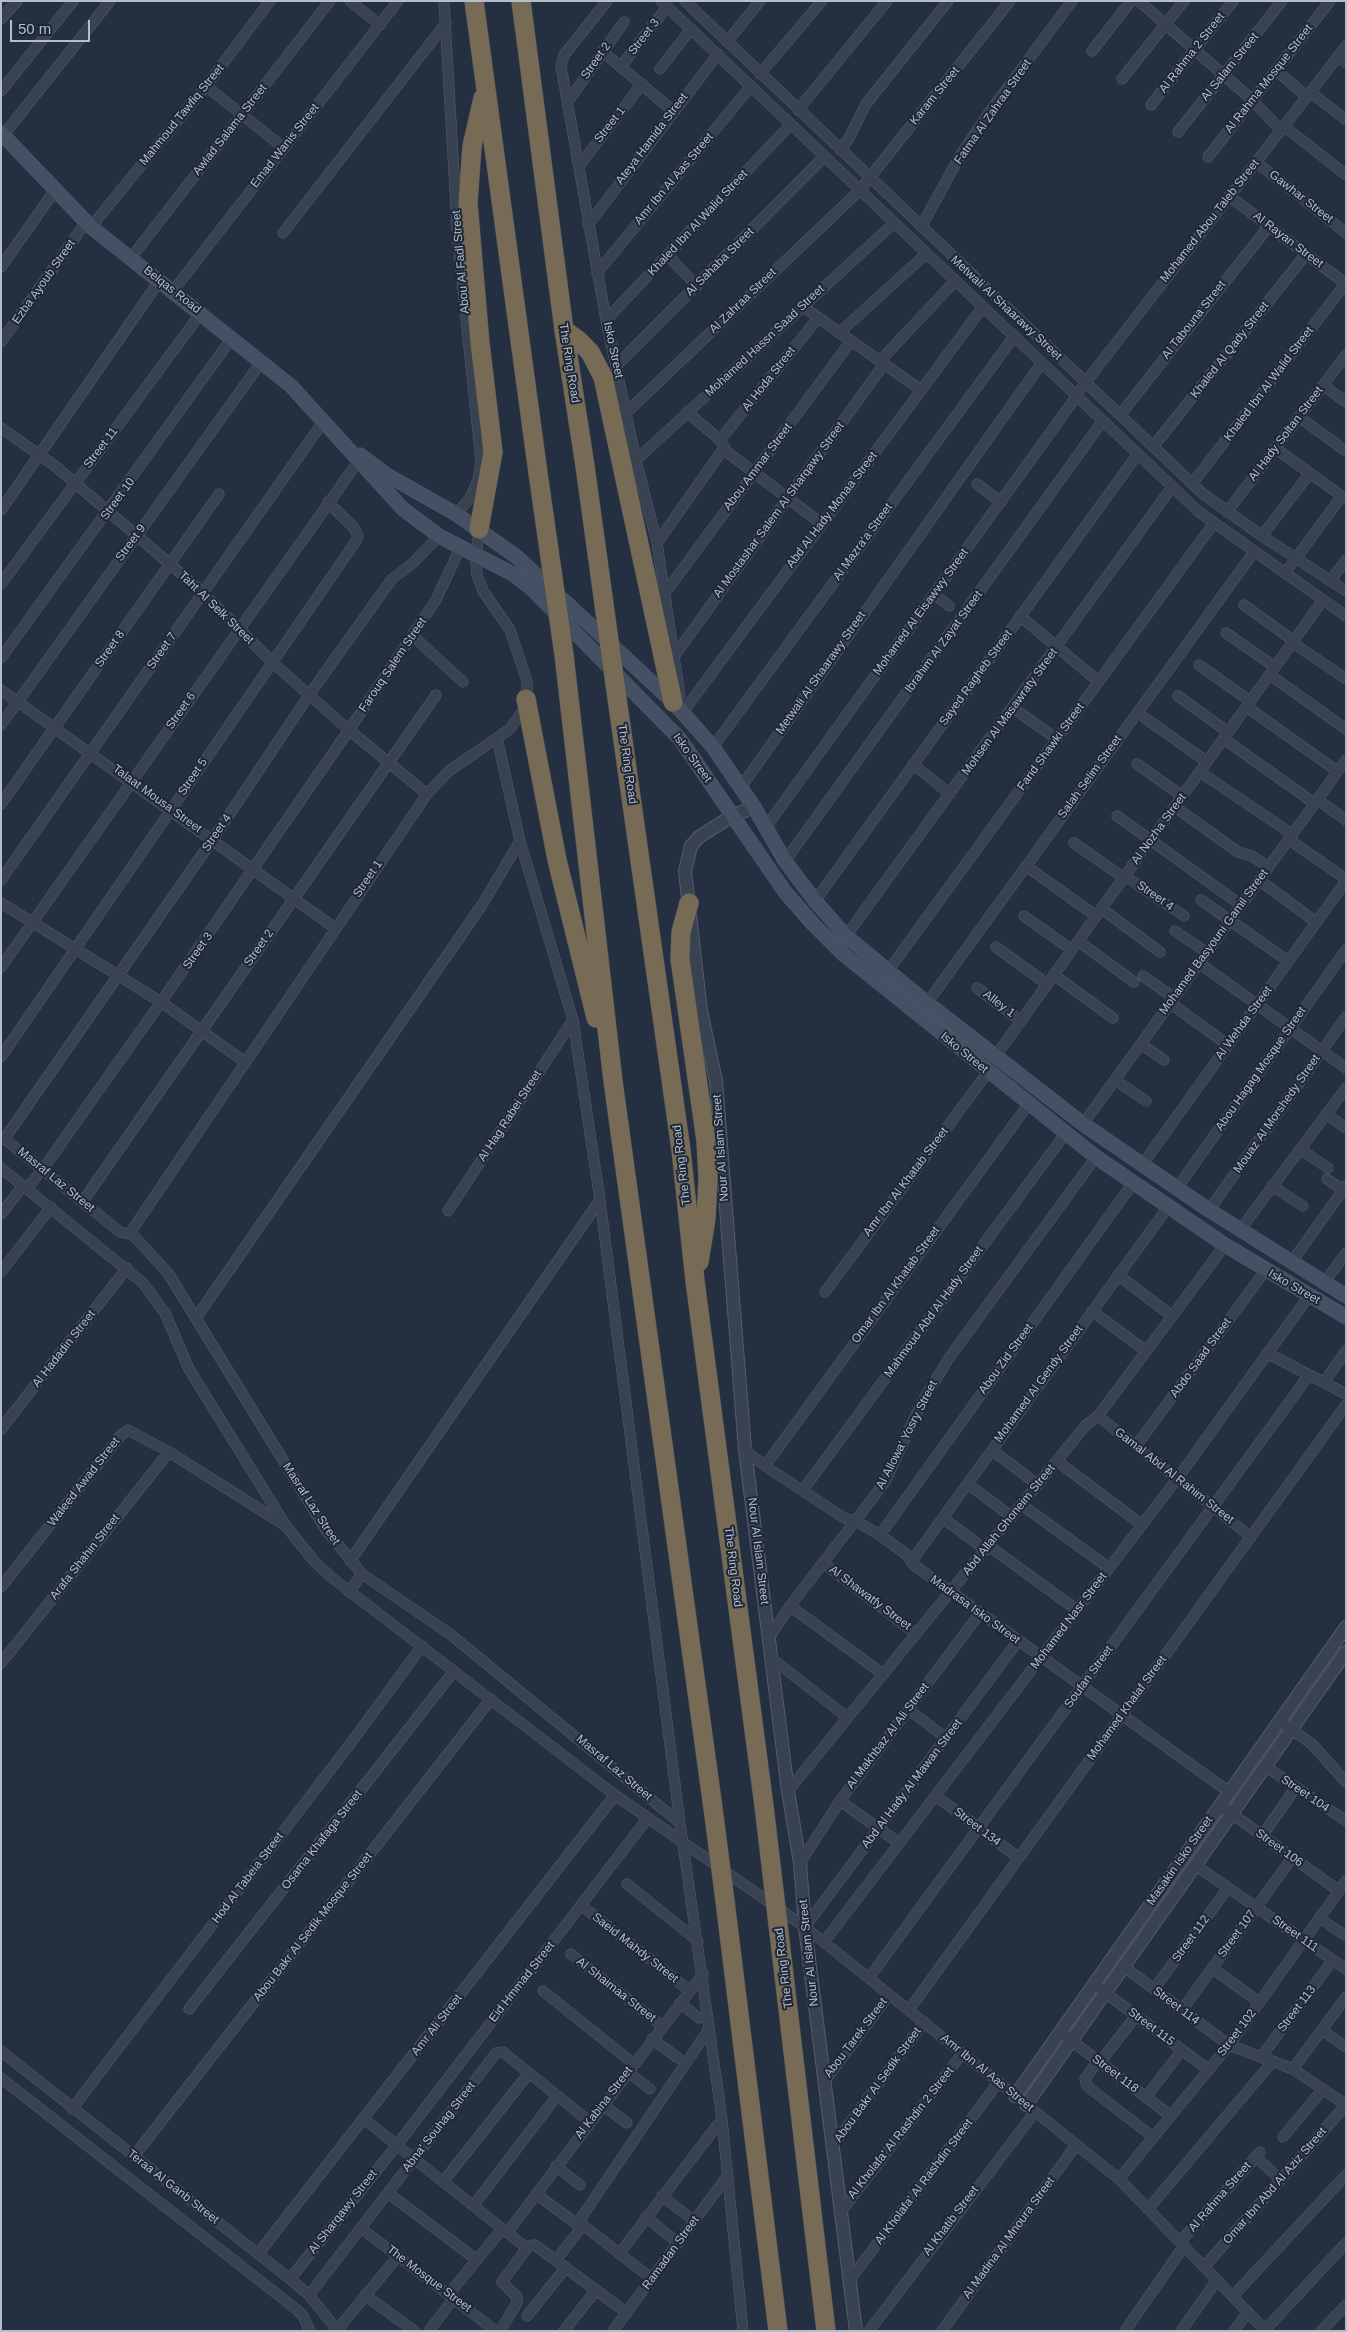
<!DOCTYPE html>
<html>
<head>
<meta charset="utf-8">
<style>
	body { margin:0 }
	#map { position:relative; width:1347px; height:2332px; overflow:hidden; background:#242f41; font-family:Helvetica,sans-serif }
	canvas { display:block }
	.frame { position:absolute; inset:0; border:2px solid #b5bdcb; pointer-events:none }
	.scale { position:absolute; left:10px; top:20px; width:80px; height:22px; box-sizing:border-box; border:2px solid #b5bdcb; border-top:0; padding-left:6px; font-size:15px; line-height:18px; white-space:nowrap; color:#b5bdcb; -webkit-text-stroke:4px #1d2736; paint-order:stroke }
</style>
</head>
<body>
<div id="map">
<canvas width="1347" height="2332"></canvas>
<div class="frame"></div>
<div class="scale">50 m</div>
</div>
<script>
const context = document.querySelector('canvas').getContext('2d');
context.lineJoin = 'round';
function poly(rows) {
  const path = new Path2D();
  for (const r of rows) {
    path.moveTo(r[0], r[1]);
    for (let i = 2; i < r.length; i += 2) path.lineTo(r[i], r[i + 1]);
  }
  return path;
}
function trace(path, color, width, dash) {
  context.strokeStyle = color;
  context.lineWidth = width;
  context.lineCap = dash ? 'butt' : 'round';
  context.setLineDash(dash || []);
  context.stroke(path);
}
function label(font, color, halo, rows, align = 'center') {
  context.font = font + ' Helvetica,sans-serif';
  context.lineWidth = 4;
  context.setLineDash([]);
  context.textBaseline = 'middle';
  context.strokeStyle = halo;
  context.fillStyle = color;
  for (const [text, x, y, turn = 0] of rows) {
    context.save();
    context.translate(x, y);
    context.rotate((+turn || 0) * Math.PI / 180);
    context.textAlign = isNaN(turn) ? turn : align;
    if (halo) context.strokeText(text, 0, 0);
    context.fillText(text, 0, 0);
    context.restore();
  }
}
const minor = poly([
	[350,1,380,25],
	[444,1,458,243,481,461,478,480,470,498,456,514],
	[607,1,564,55,561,66,606,320,636,460,657,543,680,696],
	[661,1,1199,512,1346,616],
	[685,1,1202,493,1262,536,1346,591],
	[1139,1,1250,98,1281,130],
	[1,19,17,1],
	[727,42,760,1],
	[602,51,673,111],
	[1092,51,1131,1],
	[1337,57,1346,63],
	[621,66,667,7],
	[660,69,691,29],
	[1276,70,1306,96],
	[760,74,822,1],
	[1122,79,1184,1],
	[206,86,284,148],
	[1,91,73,1],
	[1310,92,1346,120],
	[569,100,624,22],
	[1151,105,1233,1],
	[798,110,887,1],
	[1284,126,1346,175],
	[1178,132,1282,1],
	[1,138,110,1],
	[840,150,848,140,866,104,948,1],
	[1208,157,1330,1],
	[1256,162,1346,233],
	[579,166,642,84],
	[1229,196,1346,284],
	[588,225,718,54],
	[91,227,206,86,270,1],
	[921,227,961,154,988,114,1072,1],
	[283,233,446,23],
	[667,255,697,286],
	[131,258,330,1],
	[1,267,55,190],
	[597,273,751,86],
	[173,291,398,1],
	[802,306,921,390],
	[606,320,790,125],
	[839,333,926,254],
	[1,342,86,222],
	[880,361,955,281],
	[616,366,824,157],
	[1323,385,1346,402],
	[1075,396,1346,46],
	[627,412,859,191,1010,1],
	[687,412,720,440,727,452,822,524],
	[1120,415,1269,226],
	[1299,417,1346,451],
	[1,428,55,466,170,564,203,593,272,662,349,730,427,794],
	[720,440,818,318],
	[1153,447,1306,254],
	[1275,448,1346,499],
	[636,460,894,223],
	[977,484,1001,502],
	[1192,484,1345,284],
	[1,510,160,280],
	[1227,512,1346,355],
	[1262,536,1310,473],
	[657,543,724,448],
	[1285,573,1342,496],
	[1330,581,1346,560],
	[1,584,201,313],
	[665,593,851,341],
	[934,594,949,606],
	[1244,605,1294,641],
	[1020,616,1098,681],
	[1226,633,1275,667],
	[412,635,463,682],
	[1293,643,1346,679],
	[675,655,884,364],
	[1,658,232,338],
	[1199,665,1250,701],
	[1270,675,1346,729],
	[1,690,335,928],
	[1178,696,1228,732],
	[1247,707,1337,771],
	[1013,708,1057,739],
	[683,712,982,308],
	[1145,718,1207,762],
	[1,725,262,361],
	[497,738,520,841,573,1020,600,1200,680,1823,722,2119,743,2331],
	[1224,739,1314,803],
	[713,747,1013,338],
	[913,764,950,794],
	[1137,764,1182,796],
	[1200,772,1292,834],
	[741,787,1041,364],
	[1317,799,1346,820],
	[1,804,219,494],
	[1175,807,1238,852,1252,856,1268,867],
	[1117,816,1241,905],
	[766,827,1076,397],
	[1288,839,1346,879],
	[1074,843,1124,878],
	[785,861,1102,422],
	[1026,866,1096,916],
	[1125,876,1184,916],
	[1,880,323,422],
	[1259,880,1316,922],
	[1201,900,1288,961],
	[815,901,1137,455],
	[1,903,161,1002,245,1062],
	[1102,909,1160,952],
	[1024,916,1072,950],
	[1175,931,1206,952],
	[846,936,1172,487],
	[1078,941,1134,982],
	[996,947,1047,984],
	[1199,963,1346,1068],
	[1,967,362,456],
	[888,971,1214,523],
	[1054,975,1113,1018],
	[1143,976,1174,998],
	[977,988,1021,1021],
	[927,1003,1254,552],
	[1170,1003,1228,1045],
	[1141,1044,1164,1060],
	[1,1057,356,541,358,536,354,528,328,502],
	[995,1057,1323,600],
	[1115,1080,1146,1101],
	[1326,1114,1346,1128],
	[1083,1124,1346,760],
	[1,1136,120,1232,133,1235,168,1273,326,1530,362,1574,450,1634,680,1823],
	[5,1138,213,839,309,695,392,579,413,563,439,536],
	[1300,1149,1328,1168],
	[1142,1165,1346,881],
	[1,1168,143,1283,165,1313,189,1369,286,1526,314,1561,331,1577,615,1795,805,1927,1119,2179,1266,2331],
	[1327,1179,1343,1190],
	[1272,1186,1303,1206],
	[27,1188,43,1169,161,1002,349,730,436,600,461,546],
	[1177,1188,1346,950],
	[83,1201,436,695],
	[1209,1210,1346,1017],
	[448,1211,573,1020],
	[1,1214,23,1186],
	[1240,1230,1346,1088],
	[130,1233,427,794,449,771,510,729,523,710,527,696,527,681,510,630,483,591,477,575,476,561,479,529],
	[1291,1263,1346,1186],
	[1,1272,51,1207],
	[1118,1275,1172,1316],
	[1324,1283,1346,1253],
	[825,1292,988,1072],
	[1092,1311,1146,1351],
	[196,1318,482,905,520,841],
	[1267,1353,1346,1394],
	[1324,1382,1346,1351],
	[1098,1416,1251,1537],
	[1,1429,127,1268],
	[1136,1446,1265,1271],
	[745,1450,765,1466,844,1518,856,1521,880,1535,907,1555,914,1565,1229,1792],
	[992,1450,1038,1485],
	[1057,1461,1142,1525],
	[765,1466,1028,1105],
	[968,1484,1012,1517],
	[803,1490,1065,1134],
	[1022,1505,1109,1568],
	[943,1518,986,1550],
	[880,1535,1133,1183],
	[989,1546,1077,1610],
	[350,1561,600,1200],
	[911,1562,1168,1207],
	[823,1563,916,1634],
	[1,1587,121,1435,128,1430,169,1452,283,1524],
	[349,1592,362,1574],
	[790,1606,883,1674],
	[769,1638,790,1606,885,1482,921,1404,949,1358,1096,1157],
	[771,1658,847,1717],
	[1,1663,169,1452],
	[908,1709,946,1738],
	[1285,1725,1312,1744,1346,1782],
	[1265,1766,1346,1821],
	[788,1791,1086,1425,1098,1416,1225,1245],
	[936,1796,1019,1858],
	[840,1801,899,1843],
	[1220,1805,1339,1891],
	[1262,1836,1296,1787],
	[800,1863,840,1801,980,1613],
	[1195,1865,1346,1969],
	[627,1884,698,1941],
	[581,1905,690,1991],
	[1319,1918,1346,1936],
	[805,1927,1018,1641],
	[824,1942,1177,1479,1309,1296],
	[571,1954,662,2026],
	[1123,1966,1229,2045,1293,2069,1346,2105,1204,2267],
	[1212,1968,1259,2002],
	[869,1978,1309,1375],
	[1099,1988,1209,2070],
	[1154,1989,1228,1888],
	[543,1991,634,2064],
	[680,2003,699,2018],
	[189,2009,454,1671],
	[909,2010,1346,1405],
	[1182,2010,1292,1858],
	[1322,2030,1346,2047],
	[1060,2032,1171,2116],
	[652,2039,678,2058],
	[1,2051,290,2279,309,2295,338,2331],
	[1261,2057,1333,1960],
	[1098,2061,1085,2079,1087,2086,1153,2137],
	[1100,2062,1136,2016],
	[1293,2069,1346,1997],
	[628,2072,650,2089],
	[1,2078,296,2309,303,2316,310,2331],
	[824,2082,889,1995],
	[1146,2097,1182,2050],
	[603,2105,627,2123],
	[72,2109,353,1740,422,1646],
	[364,2119,524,2246,535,2245,627,2313],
	[1283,2137,1323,2089],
	[832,2147,924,2022],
	[134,2156,491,1699],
	[1256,2157,1280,2179],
	[556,2166,580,2185],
	[1119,2179,1229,2045,1346,1881],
	[443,2182,529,2073],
	[388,2193,477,2260],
	[536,2194,577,2224,583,2225,652,2279],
	[662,2196,694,2221],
	[473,2206,557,2096],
	[1148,2209,1273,2061],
	[840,2213,962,2054],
	[646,2217,678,2243],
	[577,2224,709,2029],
	[361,2228,496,2331],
	[507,2233,703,1974],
	[1180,2242,1260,2152],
	[258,2254,615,1795],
	[619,2254,722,2119],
	[556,2260,583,2225],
	[290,2279,397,2145,647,1819],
	[849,2281,998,2083],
	[449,2294,502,2229],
	[309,2295,496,2053,503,2052,590,2122],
	[365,2295,414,2331],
	[1233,2296,1346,2175],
	[527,2316,566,2267],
	[1265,2330,1346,2243],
	[340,2331,338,2329,398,2256],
	[429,2331,454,2298],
	[500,2331,517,2303,517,2297,502,2282,527,2248],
	[564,2331,596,2290],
	[613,2331,728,2175],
	[869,2331,1035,2112],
	[942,2331,1076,2145],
	[1125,2331,1184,2246],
	[1181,2331,1217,2280],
	[1234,2331,1248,2312],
	[1321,2331,1346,2305]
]);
const tertiary = poly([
	[754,807,732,816,699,837,691,846,685,871,701,1011,716,1081,745,1450,788,1791,800,1863,805,1927,856,2331],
	[1015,2096,1346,1627],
	[1026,2105,1346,1652]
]);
const secondary = poly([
	[1,133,91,227,291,386,403,509,439,536,513,574,533,590,680,739,785,892,813,924,843,954,1096,1157,1225,1245,1346,1317],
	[360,455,387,475,456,514,517,557,673,702,713,747,754,807,785,861,815,901,846,936,927,1003,1083,1124,1209,1210,1346,1296]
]);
const motorway = poly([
	[474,1,538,473],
	[521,1,564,330,585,466],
	[564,330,578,340,590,352,603,377,673,702],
	[479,529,493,452,480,343,468,203,472,146,483,98],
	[564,655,613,1081,713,1808],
	[615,684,681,1150,695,1281,764,1806],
	[526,699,557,860,596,1018],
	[689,903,681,932,680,959,706,1141,708,1178,706,1219,699,1262],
	[725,1901,778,2331],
	[777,1916,826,2331]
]);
const motorwayBridge = poly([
	[585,466,615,684],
	[538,473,564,655],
	[764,1806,777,1916],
	[713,1808,725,1901]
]);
const streetNames = [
	["Street 3",644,37,-52],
	["Al Rahma 2 Street",1192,53,-52],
	["Street 2",596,61,-55],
	["Al Salam Street",1230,67,-51],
	["Al Rahma Mosque Street",1269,79,-52],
	["Karam Street",935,96,-51],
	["Fatma Al Zahraa Street",993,112,-55],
	["Mahmoud Tawfiq Street",182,115,-51],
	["Street 1",610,125,-52],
	["Awlad Salama Street",230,130,-52],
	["Ateya Hamida Street",652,139,-53],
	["Emad Wanis Street",285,146,-52],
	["Amr Ibn Al Aas Street",674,179,-50],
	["Gawhar Street",1301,197,38],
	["Mohamed Abou Taleb Street",1210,221,-52],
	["Khaled Ibn Al Walid Street",698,223,-47],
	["Al Rayan Street",1288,240,37],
	["Abou Al Fadl Street",461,262,-95],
	["Al Sahaba Street",720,262,-45],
	["Ezba Ayoub Street",44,282,-55],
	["Belqas Road",172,290,38],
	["Al Zahraa Street",743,301,-44],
	["Metwali Al Shaarawy Street",1006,308,43],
	["Al Tabouna Street",1194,320,-52],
	["Mohamed Hassn Saad Street",765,341,-43],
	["Isko Street",613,350,78],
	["Khaled Al Qady Street",1230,350,-52],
	["The Ring Road",569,363,81],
	["Al Hoda Street",769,379,-52],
	["Khaled Ibn Al Walid Street",1269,384,-53],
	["Al Hady Soltan Street",1286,434,-53],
	["Street 11",101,448,-53],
	["Abou Ammar Street",758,467,-53],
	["Street 10",118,499,-54],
	["Al Mostashar Salem Al Sharqawy Street",779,510,-54],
	["Abd Al Hady Monaa Street",832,510,-53],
	["Al Mazra'a Street",863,542,-54],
	["Street 9",131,543,-54],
	["Taht Al Selk Street",216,608,44],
	["Mohamed Al Eisawwy Street",921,612,-54],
	["Ibrahim Al Zayat Street",944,642,-54],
	["Street 8",110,649,-55],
	["Street 7",162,651,-55],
	["Farouq Salem Street",393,665,-56],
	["Metwali Al Shaarawy Street",821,673,-55],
	["Sayed Ragheb Street",976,678,-54],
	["Street 6",181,711,-55],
	["Mohsen Al Masawraty Street",1010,712,-54],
	["Farid Shawki Street",1051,747,-54],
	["Isko Street",692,758,54],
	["The Ring Road",627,764,82],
	["Street 5",193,777,-56],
	["Salah Selim Street",1090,777,-54],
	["Talaat Mousa Street",157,799,36],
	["Al Nozha Street",1159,829,-54],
	["Street 4",217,833,-56],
	["Street 1",368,879,-56],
	["Street 4",1155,896,35],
	["Mohamed Basyouni Gamil Street",1214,942,-54],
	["Street 2",259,948,-55],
	["Street 3",198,951,-55],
	["Alley 1",999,1004,37],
	["Al Wehda Street",1244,1023,-54],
	["Isko Street",964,1053,39],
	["Abou Hagag Mosque Street",1261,1069,-55],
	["Mouaz Al Morshedy Street",1277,1114,-55],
	["Al Hag Rabei Street",510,1116,-57],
	["Nour Al Islam Street",721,1148,-94],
	["The Ring Road",682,1165,-97],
	["Masraf Laz Street",56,1180,39],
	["Amr Ibn Al Khatab Street",906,1182,-53],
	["Omar Ibn Al Khatab Street",896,1285,-54],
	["Isko Street",1294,1287,30],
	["Mahmoud Abd Al Hady Street",934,1312,-54],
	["Al Hadadin Street",64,1349,-52],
	["Abdo Saad Street",1201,1358,-54],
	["Abou Zid Street",1006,1359,-54],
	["Mohamed Al Gendy Street",1039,1384,-54],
	["Al Allowa' Yosry Street",907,1435,-63],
	["Gamal Abd Al Rahim Street",1174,1476,38],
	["Waleed Awad Street",84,1482,-52],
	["Masraf Laz Street",311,1504,57],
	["Abd Allah Ghoneim Street",1009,1520,-51],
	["Nour Al Islam Street",758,1551,83],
	["Arafa Shahin Street",85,1557,-52],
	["The Ring Road",733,1567,83],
	["Al Shawatfy Street",870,1598,37],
	["Madrasa Isko Street",975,1610,36],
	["Mohamed Nasr Street",1069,1621,-53],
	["Soufan Street",1089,1677,-54],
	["Mohamed Khalaf Street",1127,1708,-54],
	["Al Makhbaz Al Ali Street",888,1736,-53],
	["Masraf Laz Street",614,1768,40],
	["Abd Al Hady Al Mawan Street",912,1784,-53],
	["Street 104",1305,1794,34],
	["Street 134",977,1827,37],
	["Osama Khafaga Street",322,1840,-52],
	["Street 106",1279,1848,36],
	["Masakin Isko Street",1180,1861,-55],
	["Hod Al Tabeia Street",248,1878,-53],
	["Abou Bakr Al Sedik Mosque Street",313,1927,-52],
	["Street 107",1237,1934,-54],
	["Street 111",1295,1934,35],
	["Street 112",1191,1939,-54],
	["Saeid Mahdy Street",635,1948,38],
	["Nour Al Islam Street",809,1953,-96],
	["The Ring Road",784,1968,-97],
	["Eid Hmmad Street",522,1982,-52],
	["Al Shaimaa Street",616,1990,38],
	["Street 114",1176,2006,37],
	["Street 113",1297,2009,-53],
	["Amr Ali Street",437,2025,-52],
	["Street 115",1151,2027,37],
	["Street 102",1237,2033,-53],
	["Abou Tarek Street",856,2038,-53],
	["Amr Ibn Al Aas Street",987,2073,39],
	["Street 118",1115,2074,37],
	["Abou Bakr Al Sedik Street",878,2085,-54],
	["Al Kabina Street",604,2103,-53],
	["Abna' Souhag Street",439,2127,-52],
	["Al Kholafa' Al Rashdin 2 Street",901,2133,-52],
	["Al Kholafa' Al Rashdin Street",924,2182,-53],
	["Omar Ibn Abd Al Aziz Street",1275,2186,-49],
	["Teraa Al Ganb Street",173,2187,38],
	["Al Rahma Street",1220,2197,-49],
	["Al Sharqawy Street",343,2212,-52],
	["Al Khatib Street",951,2221,-53],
	["Al Madina Al Mnoura Street",1009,2238,-54],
	["Ramadan Street",671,2253,-54],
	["The Mosque Street",429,2279,37]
];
trace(minor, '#535d6b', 11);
trace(tertiary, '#535d6b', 14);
trace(secondary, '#535d6b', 15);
trace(motorway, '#404a58', 20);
trace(minor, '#384250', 10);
trace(tertiary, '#384250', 12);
trace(secondary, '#465064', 14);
trace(motorway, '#776b55', 19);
trace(motorwayBridge, '#404a58', 20, []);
trace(motorwayBridge, '#776b55', 19);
label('12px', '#b5bdcb', '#1d2736', streetNames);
</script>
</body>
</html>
